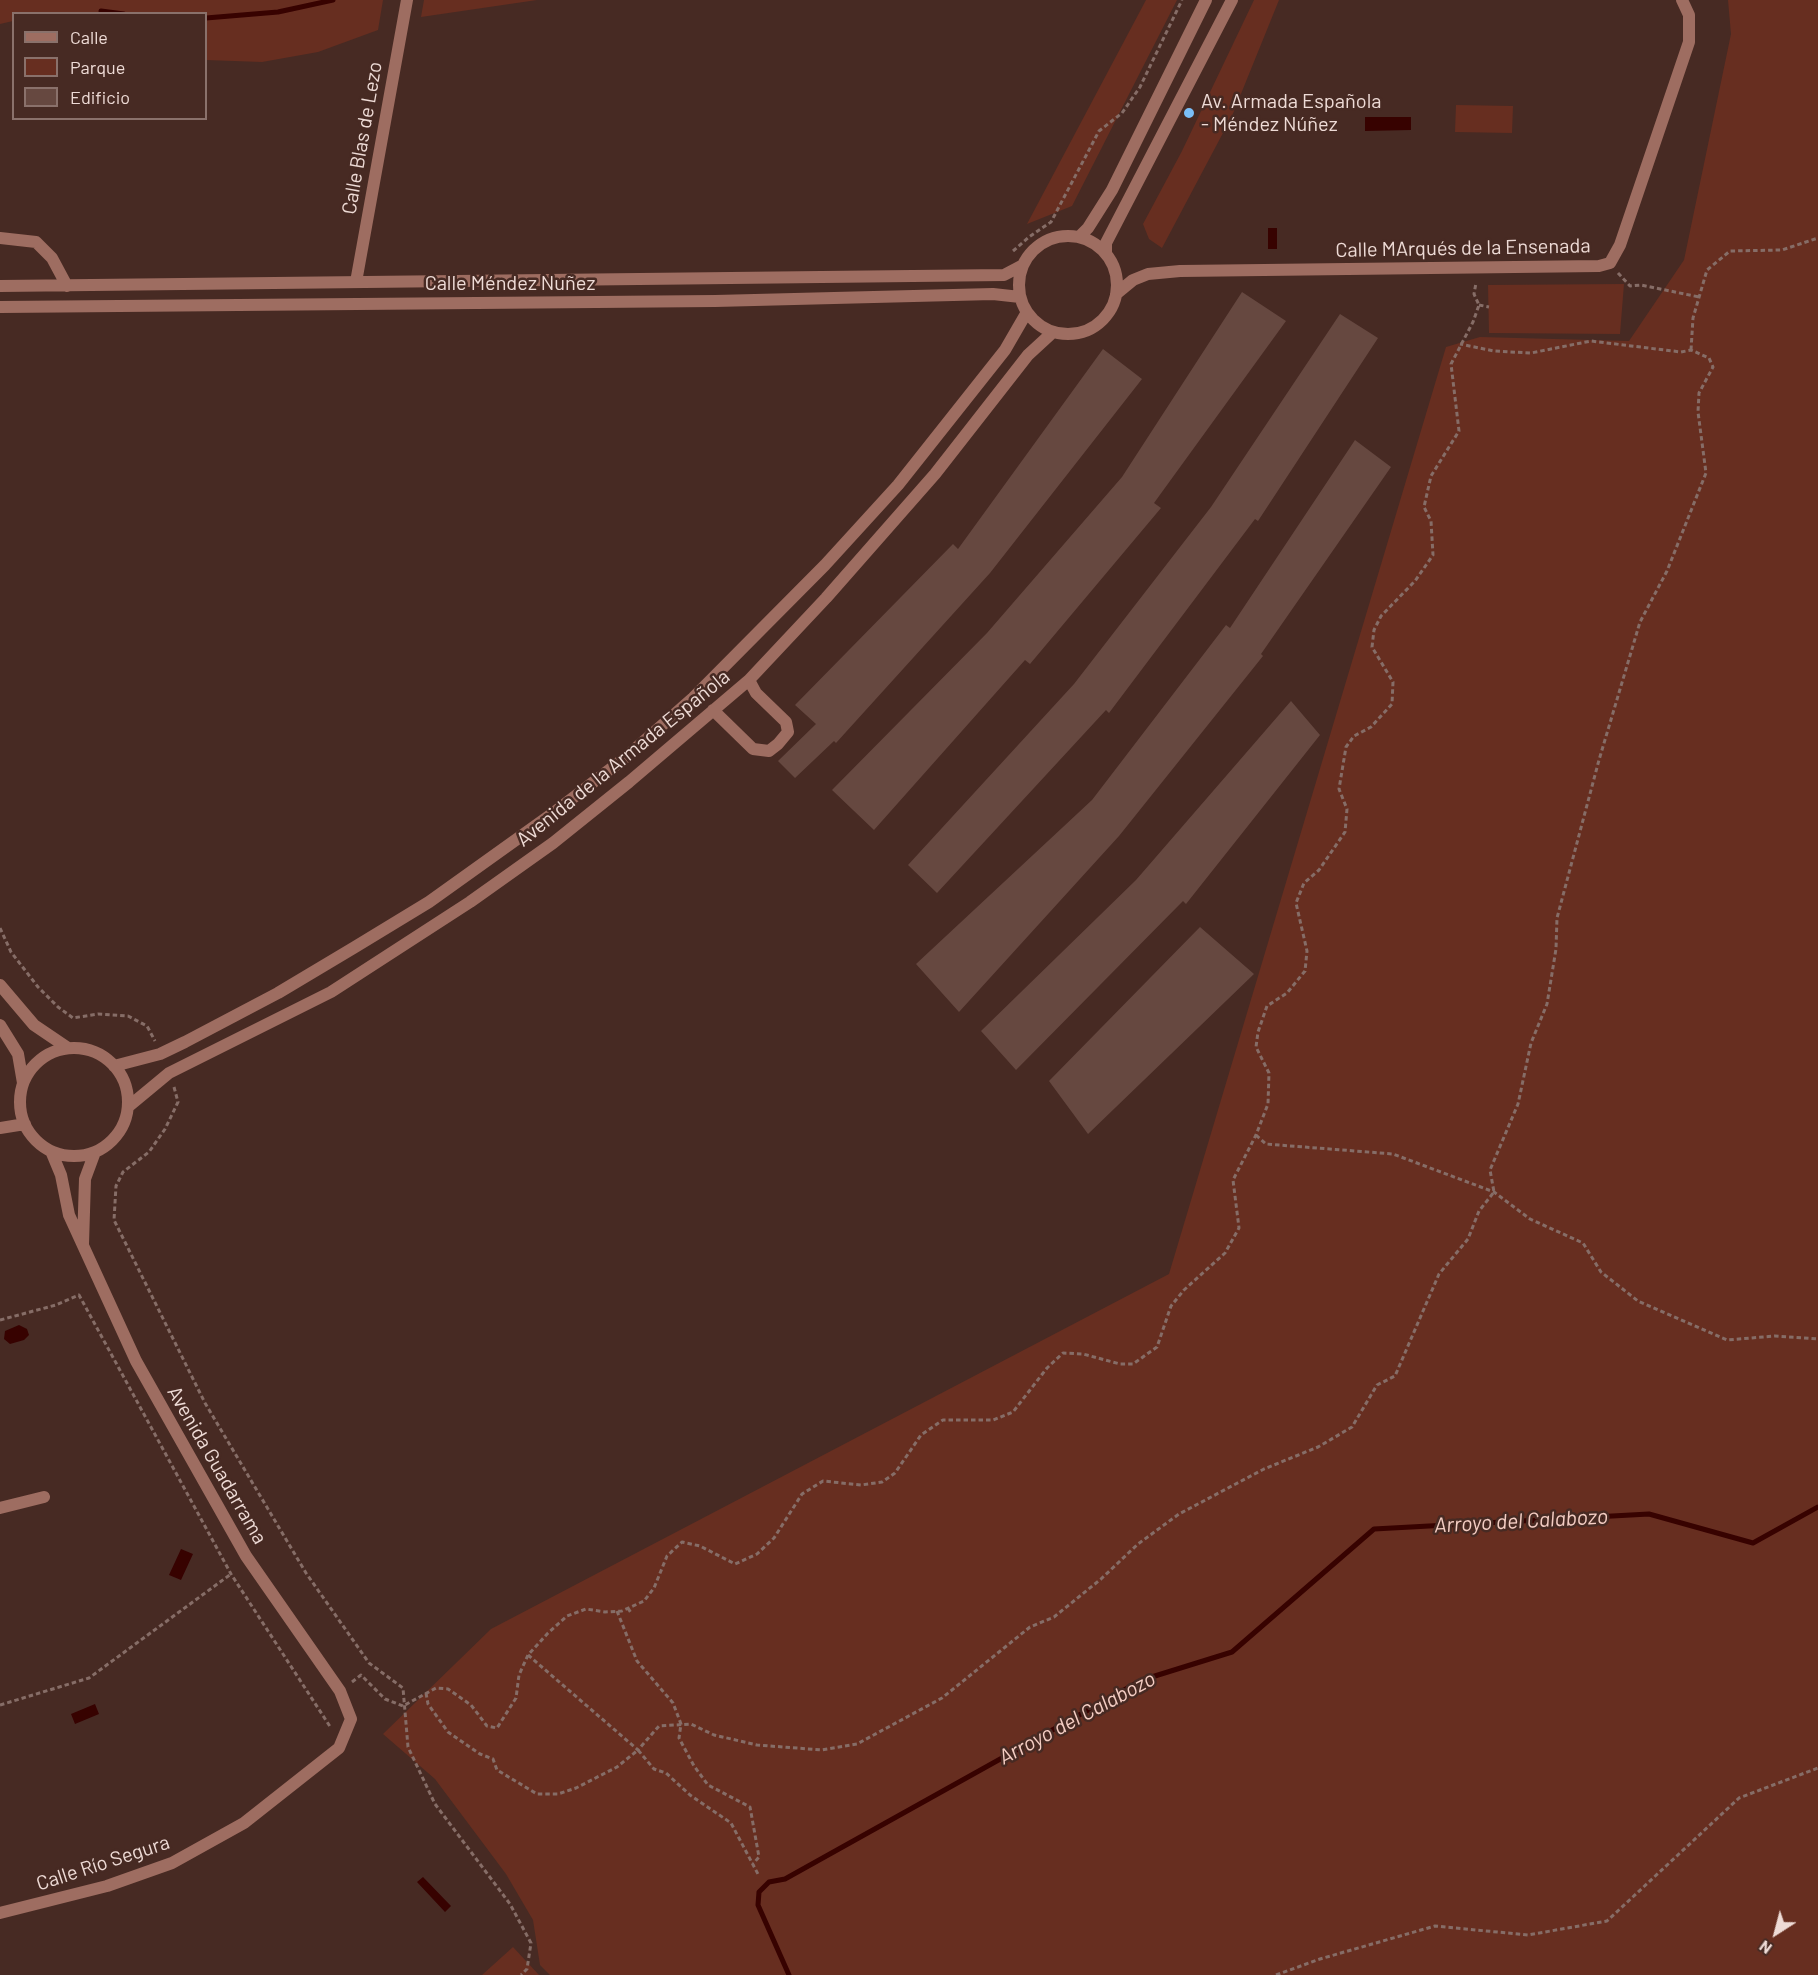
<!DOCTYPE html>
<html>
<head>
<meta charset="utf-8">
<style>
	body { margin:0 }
	#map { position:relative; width:1818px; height:1975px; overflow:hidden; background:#472a23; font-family:Barlow,sans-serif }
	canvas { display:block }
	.legend { position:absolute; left:12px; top:12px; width:195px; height:108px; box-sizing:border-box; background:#472a23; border:2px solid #8a716b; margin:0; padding:8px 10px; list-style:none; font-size:18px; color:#eedbd6 }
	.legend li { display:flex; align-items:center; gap:12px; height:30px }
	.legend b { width:30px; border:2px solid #8a716b }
	.north { position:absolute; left:1746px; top:1903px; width:60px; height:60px; -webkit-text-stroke:4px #472a23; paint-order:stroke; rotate:216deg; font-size:16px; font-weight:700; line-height:24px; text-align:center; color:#eedbd6 }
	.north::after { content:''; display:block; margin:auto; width:21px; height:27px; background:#eedbd6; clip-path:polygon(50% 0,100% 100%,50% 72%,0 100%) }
</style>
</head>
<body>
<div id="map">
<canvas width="1818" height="1975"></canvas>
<ul class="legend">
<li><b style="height:8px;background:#9e6d61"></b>Calle</li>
<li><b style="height:16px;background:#672e20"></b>Parque</li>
<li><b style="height:16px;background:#664840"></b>Edificio</li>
</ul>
<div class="north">N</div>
</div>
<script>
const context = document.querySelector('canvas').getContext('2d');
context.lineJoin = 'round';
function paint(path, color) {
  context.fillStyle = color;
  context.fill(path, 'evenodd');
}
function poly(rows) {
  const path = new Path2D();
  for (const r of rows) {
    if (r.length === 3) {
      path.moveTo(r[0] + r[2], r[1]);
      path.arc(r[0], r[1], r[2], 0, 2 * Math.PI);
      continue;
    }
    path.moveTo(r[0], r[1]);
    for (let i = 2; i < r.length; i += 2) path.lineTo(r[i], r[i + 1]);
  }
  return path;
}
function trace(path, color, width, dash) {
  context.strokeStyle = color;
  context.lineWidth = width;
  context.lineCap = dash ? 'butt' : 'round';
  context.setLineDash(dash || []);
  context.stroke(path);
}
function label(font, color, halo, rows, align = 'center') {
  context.font = font + ' Barlow,sans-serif';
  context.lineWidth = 5;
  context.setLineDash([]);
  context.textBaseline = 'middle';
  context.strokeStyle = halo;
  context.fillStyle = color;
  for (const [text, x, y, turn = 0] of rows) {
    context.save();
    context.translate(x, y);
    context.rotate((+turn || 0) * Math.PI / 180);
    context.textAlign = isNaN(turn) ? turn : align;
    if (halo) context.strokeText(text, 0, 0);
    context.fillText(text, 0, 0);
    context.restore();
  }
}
const green = poly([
	[0,0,383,0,378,30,318,52,262,62,206,60,206,14,14,14,13,21,0,24],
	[424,0,537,0,421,17],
	[1146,0,1177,0,1072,206,1027,224],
	[1254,0,1279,0,1232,116,1162,248,1149,239,1143,224,1182,151],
	[1728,0,1818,0,1818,1975,550,1975,540,1965,533,1920,506,1874,435,1779,383,1734,491,1629,1169,1274,1446,347,1480,337,1629,341,1684,260,1731,34],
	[1456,105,1513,106,1512,133,1455,132],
	[1624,284,1620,334,1489,333,1488,285],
	[513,1947,539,1975,482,1975]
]);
const water = poly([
	[1365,117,1411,117,1411,130,1365,131],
	[1268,228,1277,228,1277,249,1268,249],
	[19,1325,27,1329,29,1335,24,1340,10,1344,4,1339,5,1331],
	[181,1549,193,1554,181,1580,169,1575],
	[95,1704,99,1714,75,1724,71,1714],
	[423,1877,451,1906,445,1912,417,1882]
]);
const stream = poly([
	[101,11,124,14],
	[206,18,278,12,333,0],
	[789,1975,758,1905,759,1892,769,1882,785,1879,1142,1680,1232,1652,1374,1529,1649,1514,1753,1543,1818,1507]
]);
const building = poly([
	[1242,292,1286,321,1154,503,1161,508,1030,664,1025,660,874,830,832,790,987,633,1122,477],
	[1340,314,1378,338,1258,521,1255,519,1109,713,1106,710,937,893,908,865,1074,684,1211,507],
	[1103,349,1142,379,990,573,836,743,834,741,795,778,778,761,816,724,795,705,953,544,958,549],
	[1355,440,1391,467,1261,654,1263,656,1119,836,959,1012,916,964,1092,800,1226,625,1230,628],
	[1291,701,1320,735,1186,904,1183,901,1016,1070,981,1031,1136,880],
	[1200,927,1254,974,1088,1134,1049,1081]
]);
const path = poly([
	[1013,251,1029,237,1051,222,1099,131,1122,113,1140,87,1182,0],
	[1618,273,1630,286,1641,285,1699,297],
	[1479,305,1489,307],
	[1691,350,1693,318,1707,270,1730,251,1782,250,1818,238],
	[0,928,11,952,38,987,58,1007,73,1018,98,1014,128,1016,147,1026,155,1041],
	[174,1087,178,1102,165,1129,149,1152,123,1172,116,1186,114,1220,205,1403,306,1573,369,1663,403,1688,408,1747,435,1804,510,1904,531,1943,527,1969,521,1975],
	[1256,1135,1266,1144,1393,1154,1494,1192,1530,1219,1583,1243,1601,1272,1638,1301,1727,1340,1775,1336,1818,1339],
	[0,1320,56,1305,79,1295,231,1574,331,1728],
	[628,1608,631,1613],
	[617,1611,637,1661,673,1703,681,1724,679,1738,694,1766,708,1785,750,1807,759,1857,753,1864],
	[528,1655,638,1750,659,1726,691,1724,714,1735,757,1745,822,1750,857,1744,942,1698,1030,1627,1054,1617,1101,1579,1138,1544,1179,1514,1264,1469,1318,1447,1352,1427,1377,1385,1395,1376,1439,1274,1468,1239,1479,1211,1494,1192,1490,1170,1518,1104,1531,1043,1547,1004,1556,949,1557,918,1599,760,1640,622,1667,571,1706,473,1698,412,1699,393,1713,367,1709,358,1691,350,1681,352,1591,341,1531,353,1494,351,1460,344],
	[352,1682,361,1675,385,1699,403,1706,436,1688,448,1689,471,1705,487,1726,497,1728,516,1698,519,1675,528,1655,548,1633,567,1616,586,1609,605,1612,622,1611,644,1601,654,1588,667,1556,682,1542,700,1546,735,1564,757,1554,774,1538,802,1494,823,1481,861,1485,882,1482,895,1473,921,1435,943,1420,993,1420,1013,1412,1047,1368,1063,1353,1083,1354,1120,1364,1133,1364,1157,1347,1171,1306,1184,1290,1225,1253,1239,1228,1233,1180,1256,1135,1268,1104,1269,1073,1256,1047,1258,1032,1267,1006,1287,993,1305,971,1307,951,1296,903,1304,883,1319,870,1345,832,1347,809,1339,789,1346,747,1354,736,1371,727,1392,704,1393,682,1372,647,1374,630,1381,616,1415,581,1433,555,1431,521,1424,507,1431,476,1459,431,1451,364,1473,322,1479,305,1474,294,1476,283],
	[426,1693,428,1704,448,1732,480,1754,493,1759,497,1770,537,1794,558,1794,576,1788,617,1767,638,1750,654,1769,666,1773,690,1795,731,1823,759,1876],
	[0,1705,89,1678,231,1574],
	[1276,1975,1320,1959,1435,1926,1528,1935,1607,1921,1739,1798,1818,1768]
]);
const street = poly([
	[1068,285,49],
	[1079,237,1088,228,1112,190,1206,0],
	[0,238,36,242,52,258,67,286],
	[1106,254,1106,243,1232,0],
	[356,282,407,0],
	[0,286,1004,275,1023,265],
	[1116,294,1133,280,1148,274,1180,271,1599,266,1610,263,1620,245,1689,42,1689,15,1682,0],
	[0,307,715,301,993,294,1020,297],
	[713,710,753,749,769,751,778,744,788,732,786,722,756,693,749,680],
	[0,985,34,1025,68,1048],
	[0,1025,18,1054,23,1083],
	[74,1102,54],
	[114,1066,160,1054,185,1042,278,993,355,947,429,902,552,814,626,757,693,698,825,565,898,485,1005,350,1027,312],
	[128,1107,169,1073,331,992,470,902,553,843,629,782,749,680,826,598,935,474,1028,355,1053,332],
	[0,1128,25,1124],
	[83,1244,85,1179,95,1152],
	[0,1508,44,1497],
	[0,1913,107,1886,172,1863,244,1823,339,1748,351,1719,340,1691,246,1556,136,1361,69,1215,61,1175,51,1151]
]);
const markers = [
	[1189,113,6,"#7abff8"]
];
const poiNames = [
	["Av. Armada Española",1201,101],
	["- Méndez Núñez",1201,124]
];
const streetNames = [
	["Calle Blas de Lezo",362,138,-80],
	["Calle MArqués de la Ensenada",1463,248,-1],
	["Calle Méndez Nuñez",510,283],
	["Avenida de la Armada Española",623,758,-39],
	["Avenida Guadarrama",217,1465,60],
	["Calle Río Segura",103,1863,-18]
];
const waterNames = [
	["Arroyo del Calabozo",1521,1521,-3],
	["Arroyo del Calabozo",1077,1718,-28]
];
paint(green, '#672e20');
paint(water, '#370200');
trace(stream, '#370200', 5);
paint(building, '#664840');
trace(path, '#866d67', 3, [4.5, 3]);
trace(street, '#9e6d61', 12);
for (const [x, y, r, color] of markers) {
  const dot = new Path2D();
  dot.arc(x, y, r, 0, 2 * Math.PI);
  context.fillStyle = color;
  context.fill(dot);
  trace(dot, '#472a23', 2);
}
label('20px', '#eedbd6', '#472a23', poiNames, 'left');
label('20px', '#eedbd6', '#472a23', streetNames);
label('italic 21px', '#f5cec4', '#472a23', waterNames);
</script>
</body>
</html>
